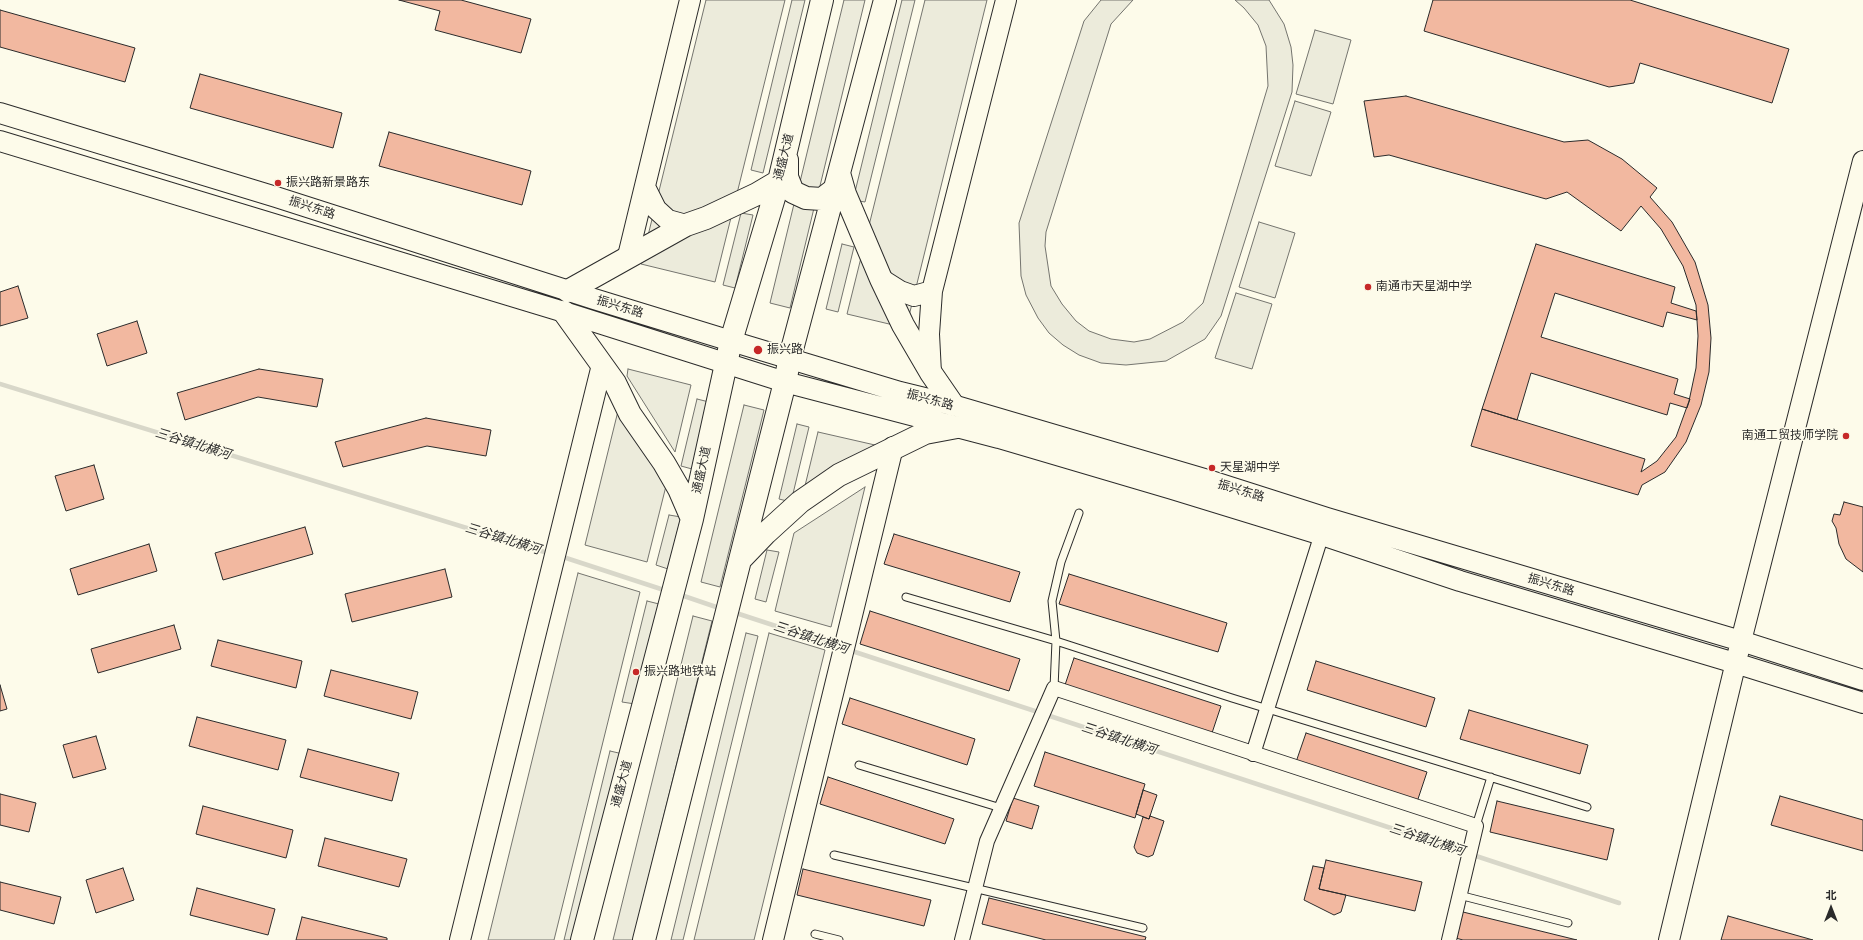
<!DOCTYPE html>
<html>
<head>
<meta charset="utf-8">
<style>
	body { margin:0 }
	#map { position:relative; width:1863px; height:940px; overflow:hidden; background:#fdfbea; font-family:Karla,"Noto Sans SC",sans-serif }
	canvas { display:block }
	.north { position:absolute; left:1811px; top:888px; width:40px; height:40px; -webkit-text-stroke:3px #fdfbea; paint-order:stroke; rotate:0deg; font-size:11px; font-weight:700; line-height:16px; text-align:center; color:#2b2b2b }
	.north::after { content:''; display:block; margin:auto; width:14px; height:18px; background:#2b2b2b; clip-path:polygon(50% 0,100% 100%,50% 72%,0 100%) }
</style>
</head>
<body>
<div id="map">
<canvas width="1863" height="940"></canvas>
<div class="north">北</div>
</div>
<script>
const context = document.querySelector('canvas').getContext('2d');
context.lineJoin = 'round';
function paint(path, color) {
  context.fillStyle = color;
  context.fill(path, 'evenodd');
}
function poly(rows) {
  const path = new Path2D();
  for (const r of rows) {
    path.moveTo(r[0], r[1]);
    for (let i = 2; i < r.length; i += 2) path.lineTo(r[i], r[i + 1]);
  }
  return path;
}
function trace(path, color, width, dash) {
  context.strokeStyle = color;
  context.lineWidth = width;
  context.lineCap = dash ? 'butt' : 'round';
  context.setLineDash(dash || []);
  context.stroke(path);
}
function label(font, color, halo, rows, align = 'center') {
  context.font = font + ' Karla,"Noto Sans SC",sans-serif';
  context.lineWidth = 3;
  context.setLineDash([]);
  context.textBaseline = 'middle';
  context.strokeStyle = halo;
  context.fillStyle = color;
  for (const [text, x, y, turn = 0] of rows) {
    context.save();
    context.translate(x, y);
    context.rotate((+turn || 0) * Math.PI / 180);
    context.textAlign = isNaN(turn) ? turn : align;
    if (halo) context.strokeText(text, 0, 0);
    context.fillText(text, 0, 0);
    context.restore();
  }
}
const green = poly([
	[706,0,785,0,715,282,641,264,706,0],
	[792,0,805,0,763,173,751,170,792,0],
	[844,0,865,0,819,190,799,186,844,0],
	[902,0,915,0,865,202,853,200,902,0],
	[925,0,987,0,906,328,847,314,925,0],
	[1101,0,1133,0,1111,24,1046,232,1045,246,1051,286,1062,304,1076,321,1089,331,1111,339,1134,342,1150,339,1183,322,1203,303,1268,86,1266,46,1258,25,1244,8,1235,0,1269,0,1284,24,1291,47,1293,65,1292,92,1221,316,1205,339,1166,361,1126,365,1101,363,1079,355,1063,345,1049,333,1038,318,1026,295,1021,276,1019,223,1084,21,1101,0],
	[1315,30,1351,40,1333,104,1296,94,1315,30],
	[1295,101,1331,112,1311,176,1275,166,1295,101],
	[794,204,814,208,790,308,770,303,794,204],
	[741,213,753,215,735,288,723,285,741,213],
	[1259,222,1295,233,1275,298,1239,287,1259,222],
	[842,244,854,247,838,312,826,309,842,244],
	[1236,293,1272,304,1252,369,1215,358,1236,293],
	[628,369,691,385,675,452,627,376,628,369],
	[697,399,709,402,692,469,681,466,697,399],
	[744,405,764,410,720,587,701,582,744,405],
	[618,411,666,486,647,562,585,545,618,411],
	[797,424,809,427,791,502,779,499,797,424],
	[818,432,875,445,873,454,804,490,818,432],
	[865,487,831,627,775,611,794,533,865,487],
	[669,515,681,517,668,569,656,565,669,515],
	[767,550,779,552,766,602,755,599,767,550],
	[578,573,640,592,554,940,488,940,578,573],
	[647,601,659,604,635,704,622,702,647,601],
	[693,616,712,621,633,940,613,940,693,616],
	[746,633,758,636,683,940,671,940,746,633],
	[769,633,825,650,754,940,694,940,769,633],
	[610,751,623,754,577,940,564,940,610,751]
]);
const stream = poly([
	[0,384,551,554],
	[560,556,667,591],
	[678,594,722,609],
	[733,612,840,647],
	[849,650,1619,903]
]);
const building = poly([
	[399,0,461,0,531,19,521,53,435,30,440,11,399,0],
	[1433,0,1630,0,1789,49,1772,103,1640,63,1634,83,1609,87,1424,31,1433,0],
	[0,10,135,48,125,82,0,47,0,10],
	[200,74,342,113,333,148,190,108,200,74],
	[1406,96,1564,142,1588,140,1622,159,1657,188,1650,197,1672,222,1695,262,1708,305,1711,338,1709,372,1701,405,1686,442,1665,472,1642,485,1638,495,1471,446,1482,409,1645,459,1641,472,1657,461,1676,437,1689,401,1696,368,1698,336,1696,305,1683,266,1661,229,1641,206,1621,231,1567,192,1546,199,1389,155,1374,157,1364,101,1406,96],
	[389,132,531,171,522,205,379,166,389,132],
	[1536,244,1675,287,1671,303,1696,311,1697,320,1667,312,1663,327,1555,293,1541,337,1678,379,1674,394,1690,399,1687,408,1670,403,1667,415,1531,373,1517,420,1482,409,1536,244],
	[18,286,28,318,0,326,0,292,18,286],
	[137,321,147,353,107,366,97,334,137,321],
	[259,369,323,379,317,407,258,397,185,420,177,393,259,369],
	[426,418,491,430,486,456,427,446,343,467,335,442,426,418],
	[94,465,104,499,66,511,55,476,94,465],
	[1844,502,1863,507,1863,572,1846,559,1839,544,1836,528,1832,521,1834,514,1840,515,1844,502],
	[305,527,313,554,223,580,215,553,305,527],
	[894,534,1020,572,1010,602,884,564,894,534],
	[149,544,157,571,78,595,70,569,149,544],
	[445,569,452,597,352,622,345,594,445,569],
	[1069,574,1227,623,1218,652,1059,604,1069,574],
	[870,611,1020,659,1009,691,860,644,870,611],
	[174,625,181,649,98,673,91,649,174,625],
	[218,640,302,661,296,688,211,666,218,640],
	[1074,658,1221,706,1211,736,1064,688,1074,658],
	[1316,661,1435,698,1426,727,1307,690,1316,661],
	[331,670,418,692,411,719,324,696,331,670],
	[0,685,7,709,0,711,0,685],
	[850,698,975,739,967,765,842,724,850,698],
	[1469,710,1588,745,1580,774,1460,739,1469,710],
	[197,717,286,740,278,770,189,746,197,717],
	[1306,733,1427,772,1417,802,1296,762,1306,733],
	[96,736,106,769,73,778,63,745,96,736],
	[308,749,399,773,392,801,300,777,308,749],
	[1045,752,1145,784,1135,818,1034,786,1045,752],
	[828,777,954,819,945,844,820,804,828,777],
	[1143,790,1157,795,1149,819,1136,814,1143,790],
	[0,794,36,803,29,832,0,825,0,794],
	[1780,796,1863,820,1863,851,1771,825,1780,796],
	[1013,798,1039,806,1032,829,1006,821,1013,798],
	[1497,801,1614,829,1607,860,1490,832,1497,801],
	[203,806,293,830,286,858,196,834,203,806],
	[1150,816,1164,821,1153,855,1148,857,1137,853,1134,847,1143,817,1149,819,1150,816],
	[325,838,407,859,399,887,318,866,325,838],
	[1326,860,1422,882,1415,911,1319,889,1326,860],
	[1313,866,1324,868,1319,889,1346,895,1341,912,1334,915,1304,900,1313,866],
	[123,868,134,900,96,913,86,880,123,868],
	[803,869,931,900,924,926,797,895,803,869],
	[0,882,61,897,54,924,0,910,0,882],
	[197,888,275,909,268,935,190,915,197,888],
	[989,898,1146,937,1145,940,1046,940,982,924,989,898],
	[1459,911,1577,940,1463,940,1452,937,1459,911],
	[1728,916,1813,940,1721,940,1728,916],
	[302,917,387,938,387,940,296,940,302,917]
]);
const lane = poly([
	[906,597,1056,641,1232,698,1587,807],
	[1054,688,1056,641,1052,601,1061,562,1079,513],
	[859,765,1001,808],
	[1476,826,1491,777],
	[834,855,1143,928],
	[1459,895,1568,923],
	[815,934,839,940]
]);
const street = poly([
	[1253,754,1324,527],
	[962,940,987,841,1054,688,1476,826,1449,940]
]);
const secondary = poly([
	[0,113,276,197,594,299,731,341,900,392,953,405,1208,480,1327,518,1741,641,1863,680],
	[0,141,564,312,785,382,999,438,1172,489,1322,535,1460,581,1735,663,1863,703],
	[645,187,656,209,668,220,686,225],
	[628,256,690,0],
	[881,279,900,291,914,296,932,291],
	[931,373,929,334,932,291,1006,0],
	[460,940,602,365],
	[773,940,893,447],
	[1669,940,1741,641,1863,161]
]);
const primary = poly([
	[787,160,787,177,793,192,806,198,822,199,835,189],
	[839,173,845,194,881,279,903,325,931,373,953,405],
	[568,291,686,225,706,218,757,194,779,181],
	[564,312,615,383,630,414,664,463,679,489,692,519],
	[742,558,766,533,800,502,839,475,925,433,957,427],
	[582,940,692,519,731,341,779,181,822,0],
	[644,940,785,382,790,357,885,0]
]);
const markers = [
	[278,183,4,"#c62828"],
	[1368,287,4,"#c62828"],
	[758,350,5,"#c62828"],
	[1846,436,4,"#c62828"],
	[1212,468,4,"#c62828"],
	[636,672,4,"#c62828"]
];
const streetNames = [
	["通盛大道",784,157,-76],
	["振兴东路",312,208,18],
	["振兴东路",620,307,17],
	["振兴东路",930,400,15],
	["通盛大道",702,470,-78],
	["振兴东路",1241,491,17],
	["振兴东路",1551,585,17],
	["通盛大道",622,784,-75]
];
const poiNames = [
	["振兴路新景路东",286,183],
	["南通市天星湖中学",1376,287],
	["振兴路",767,350],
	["南通工贸技师学院",1838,436,"right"],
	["天星湖中学",1220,468],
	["振兴路地铁站",644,672]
];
const waterNames = [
	["三谷镇北横河",193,444,17],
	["三谷镇北横河",503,539,17],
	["三谷镇北横河",811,638,18],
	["三谷镇北横河",1119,739,18],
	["三谷镇北横河",1427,840,18]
];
paint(green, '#ecebdb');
trace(green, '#74746e', 1);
trace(stream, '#d8d7c9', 4.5);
paint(building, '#f2b8a0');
trace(building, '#2b2b2b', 1);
trace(lane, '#2b2b2b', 9);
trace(street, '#2b2b2b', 16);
trace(secondary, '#2b2b2b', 22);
trace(primary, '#2b2b2b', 24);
trace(lane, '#fdfbea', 7);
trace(street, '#fdfbea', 14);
trace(secondary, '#fdfbea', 20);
trace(primary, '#fdfbea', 22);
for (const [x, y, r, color] of markers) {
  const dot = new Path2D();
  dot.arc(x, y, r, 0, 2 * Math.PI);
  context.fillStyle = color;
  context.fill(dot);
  trace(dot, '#fdfbea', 1.5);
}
label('12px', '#2b2b2b', '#fdfbea', streetNames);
label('12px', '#2b2b2b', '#fdfbea', poiNames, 'left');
label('italic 13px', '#2b2b2b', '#fdfbea', waterNames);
</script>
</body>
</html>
